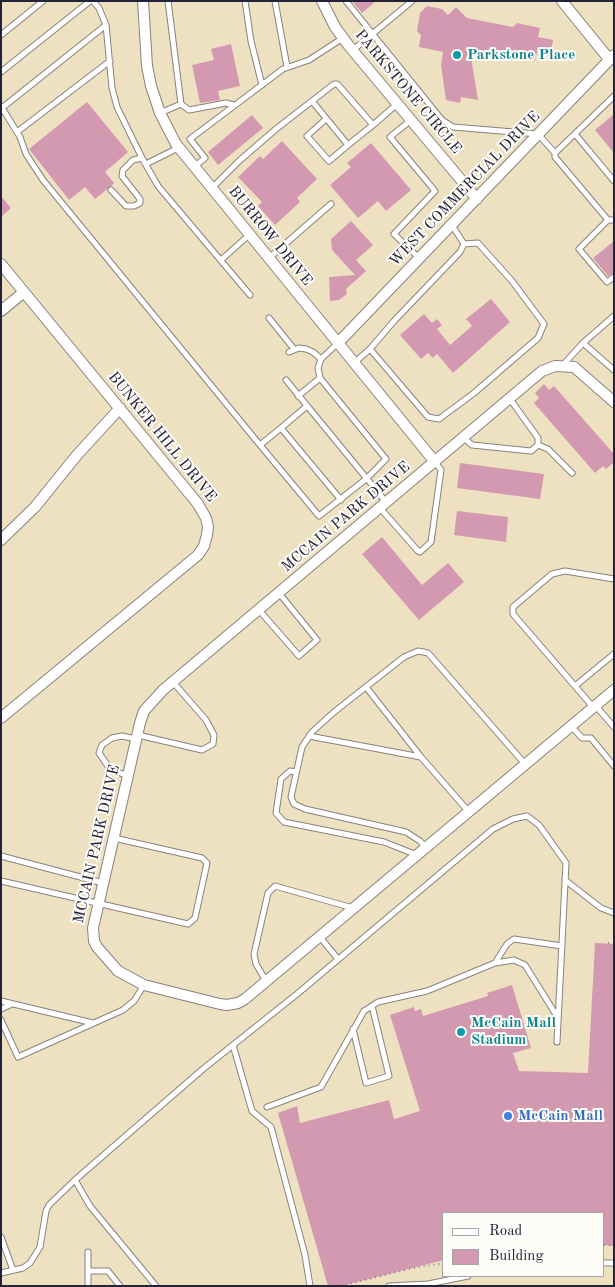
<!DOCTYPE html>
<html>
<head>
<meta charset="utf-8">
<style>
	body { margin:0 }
	#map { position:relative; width:615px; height:1287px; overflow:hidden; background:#eee1c2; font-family:"Old Standard TT",serif }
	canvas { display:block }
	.frame { position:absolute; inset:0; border:2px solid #22223b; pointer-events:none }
	.legend { position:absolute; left:442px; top:1212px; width:162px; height:65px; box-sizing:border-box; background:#fdfcf7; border:1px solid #a5a5ac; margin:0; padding:6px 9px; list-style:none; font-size:15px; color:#22223b }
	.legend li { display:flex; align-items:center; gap:10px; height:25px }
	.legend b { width:25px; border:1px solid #a5a5ac }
</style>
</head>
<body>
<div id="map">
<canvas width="615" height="1287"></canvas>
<div class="frame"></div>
<ul class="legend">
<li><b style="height:6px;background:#fff"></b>Road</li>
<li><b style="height:14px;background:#d399b0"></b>Building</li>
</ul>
</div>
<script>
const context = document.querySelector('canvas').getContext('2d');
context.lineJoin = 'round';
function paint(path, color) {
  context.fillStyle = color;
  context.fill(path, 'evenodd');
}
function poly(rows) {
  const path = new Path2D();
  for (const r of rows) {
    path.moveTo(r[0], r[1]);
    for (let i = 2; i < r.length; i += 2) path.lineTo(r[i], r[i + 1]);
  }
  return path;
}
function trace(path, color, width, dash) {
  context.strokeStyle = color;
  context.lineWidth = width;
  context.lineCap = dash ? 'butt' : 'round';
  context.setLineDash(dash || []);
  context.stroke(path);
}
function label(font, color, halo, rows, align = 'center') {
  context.font = font + ' "Old Standard TT",serif';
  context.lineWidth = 4;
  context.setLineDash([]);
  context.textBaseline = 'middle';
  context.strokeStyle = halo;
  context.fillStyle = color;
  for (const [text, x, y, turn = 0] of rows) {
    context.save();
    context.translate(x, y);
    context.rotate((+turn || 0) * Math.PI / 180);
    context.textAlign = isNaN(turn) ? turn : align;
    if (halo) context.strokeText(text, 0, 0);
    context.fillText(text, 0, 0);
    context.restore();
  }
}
const building = poly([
	[352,1,376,1,362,13],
	[427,6,442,9,448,15,456,7,467,18,513,27,517,23,540,28,538,37,553,40,551,51,538,48,535,61,530,56,515,53,508,60,470,51,478,100,461,97,460,103,446,100,441,65,443,52,419,47,421,35,417,31,420,13],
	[231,44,240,86,218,91,220,100,200,103,192,65,214,60,211,49],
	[87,102,128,152,105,172,114,183,111,186,95,199,85,187,69,200,29,149],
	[614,114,614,153,595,130],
	[252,115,263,128,218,165,208,152],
	[282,141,317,179,297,198,300,202,275,225,258,206,262,202,238,177,260,156,263,159],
	[371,143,411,190,386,211,378,201,358,218,330,185,351,167,347,163],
	[1,196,11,208,1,217],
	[351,221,373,245,356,260,366,271,346,289,347,294,339,300,330,301,329,277,355,275,332,250,331,239],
	[614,241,614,273,608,276,593,258],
	[491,299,510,322,453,373,437,354,433,358,428,353,421,359,400,335,424,314,432,323,437,319,442,325,437,329,450,345,472,326,466,319],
	[544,384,549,390,554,386,614,454,614,462,606,469,603,466,595,473,534,403,539,398,535,393],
	[460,463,544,474,540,499,457,488],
	[457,511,508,517,506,542,454,535],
	[382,537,422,585,448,563,464,582,419,620,362,554],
	[595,943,614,944,614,1246,604,1245,604,1213,444,1213,444,1260,341,1286,328,1286,278,1113,297,1106,300,1123,389,1100,394,1119,420,1111,390,1015,414,1007,415,1011,421,1009,423,1016,488,996,487,993,512,985,531,1048,513,1053,519,1071,588,1073]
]);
const path = poly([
	[608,943,614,943],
	[604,1245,614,1245],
	[341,1286,413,1268,444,1263]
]);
const lane = poly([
	[93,1,99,8,106,25,112,88,117,107,142,158,158,186,250,295],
	[245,1,251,41,262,85],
	[275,1,287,67],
	[346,1,442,120,453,127,538,134,555,153],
	[1,35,43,1],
	[353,50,412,1],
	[1,72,90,1],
	[614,96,555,153,555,157,608,220,614,220],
	[312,101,348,145,373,125],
	[181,104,189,110,226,103,234,105],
	[1,106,20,137,26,154,43,180,260,445],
	[2,108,106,25],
	[160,113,181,104,168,1],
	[326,119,307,136,329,161,348,145],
	[411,120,390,137,435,191,394,234,419,258],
	[17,132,110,61],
	[575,134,614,181],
	[146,164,178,148],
	[194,167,205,158,190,139,283,69,309,60,343,38],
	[212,188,239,161,276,129,334,84,337,84,339,86,373,125,397,104],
	[111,190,126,206,134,206,140,203,140,199,122,176,123,170,133,160,142,158],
	[608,220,579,249,607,282,614,277],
	[452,225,464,244,460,252,394,321,370,349,428,417,439,419,474,393,538,338,544,324,512,281,478,243,464,244],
	[269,258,331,204],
	[221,260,249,235],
	[269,318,294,349],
	[583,343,614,370],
	[289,352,299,348,306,349,313,352,321,359],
	[354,363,370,349],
	[563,365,583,343,614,316],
	[286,380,386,502],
	[298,396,320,378],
	[307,406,281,428,341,500],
	[281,428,260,445,319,516,366,479,386,459,320,378,318,368,321,359,338,343],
	[464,438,472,445,531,451,538,445,538,438,510,399],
	[538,445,548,449,572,473],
	[380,508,418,551,420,552,431,542,441,470,435,462],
	[259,610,299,656,317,640,279,593],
	[575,686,614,654],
	[366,687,421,757],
	[595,705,614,727],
	[593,707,513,614,513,607,552,574,565,571,614,579],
	[571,726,582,738,591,738,614,766],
	[138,735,202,750,213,744,214,735,206,720,172,681],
	[309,736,421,757,469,812],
	[296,772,290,771,281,779,276,813,284,822,384,842,417,855],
	[128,776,110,769,99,753,102,745,112,738,122,736,136,739],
	[426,848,420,841,406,832,305,809,294,804,291,797,302,747,312,732,334,712,404,657,418,651,428,653,525,764],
	[1,856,103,883],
	[565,880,601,908,614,913],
	[1,881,188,924,195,918,207,863,202,858,114,838],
	[319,936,338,959],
	[495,963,514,960,525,965,558,1018],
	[266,981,256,964,254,954,268,893,275,886,353,908],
	[1,1001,93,1023],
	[1,1009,12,1004],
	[1,1020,18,1057,123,1010,134,1001,144,985],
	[353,1029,366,1083,389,1076,372,1006],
	[233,1045,252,1111,271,1127,305,1255,310,1286],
	[267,1107,321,1087,364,1011,378,1002,427,991,495,963,507,944,514,939,562,946],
	[75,1180,90,1206,156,1286],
	[1,1237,13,1270],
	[88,1252,88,1286],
	[604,1263,614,1263],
	[88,1271,108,1271,120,1286],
	[1,1273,23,1268,30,1263,40,1247,46,1211,49,1205,75,1180,203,1069,297,994,493,829,513,819,527,816,539,825,566,863,557,1042],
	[389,1286,428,1284,468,1276]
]);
const street = poly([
	[143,1,147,66,151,86,160,113,176,144,435,462],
	[322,1,335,27,349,46,477,199],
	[562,1,609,59],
	[1,264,198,504,206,518,208,527,207,535,204,546,198,555,1,718],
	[1,311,24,292],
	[338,343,614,55],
	[614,402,574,367,555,366,542,371,163,690,144,711,140,723,93,928,94,941,97,947,118,971,144,985,220,1004,227,1005,238,1003,245,999,614,690],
	[1,540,35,507,77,455,120,408]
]);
const markers = [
	[457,55,5,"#0f9aa8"],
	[461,1032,5,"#0f9aa8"],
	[508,1116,5,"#3f7fe0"]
];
const cultureNames = [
	["Parkstone Place",467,55],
	["McCain Mall",471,1023],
	["Stadium",471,1040]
];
const streetNames = [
	["PARKSTONE CIRCLE",408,92,50],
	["WEST COMMERCIAL DRIVE",465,189,-46],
	["BURROW DRIVE",270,236,51],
	["BUNKER HILL DRIVE",162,437,51],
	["MCCAIN PARK DRIVE",346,517,-40],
	["MCCAIN PARK DRIVE",97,844,-77]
];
const shopNames = [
	["McCain Mall",518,1116]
];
paint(building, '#d399b0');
trace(lane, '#88827e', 7);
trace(street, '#88827e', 12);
trace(path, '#88827e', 2, [1, 4]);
trace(lane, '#fff', 5);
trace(street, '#fff', 10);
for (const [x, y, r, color] of markers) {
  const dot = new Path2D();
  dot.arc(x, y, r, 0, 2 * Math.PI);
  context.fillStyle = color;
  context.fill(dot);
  trace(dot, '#fdfcf7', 2);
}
label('bold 15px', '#0d838f', '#fdfcf7', cultureNames, 'left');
label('15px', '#22223b', '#fdfcf7', streetNames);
label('bold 15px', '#366cbe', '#fdfcf7', shopNames, 'left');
</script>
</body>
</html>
